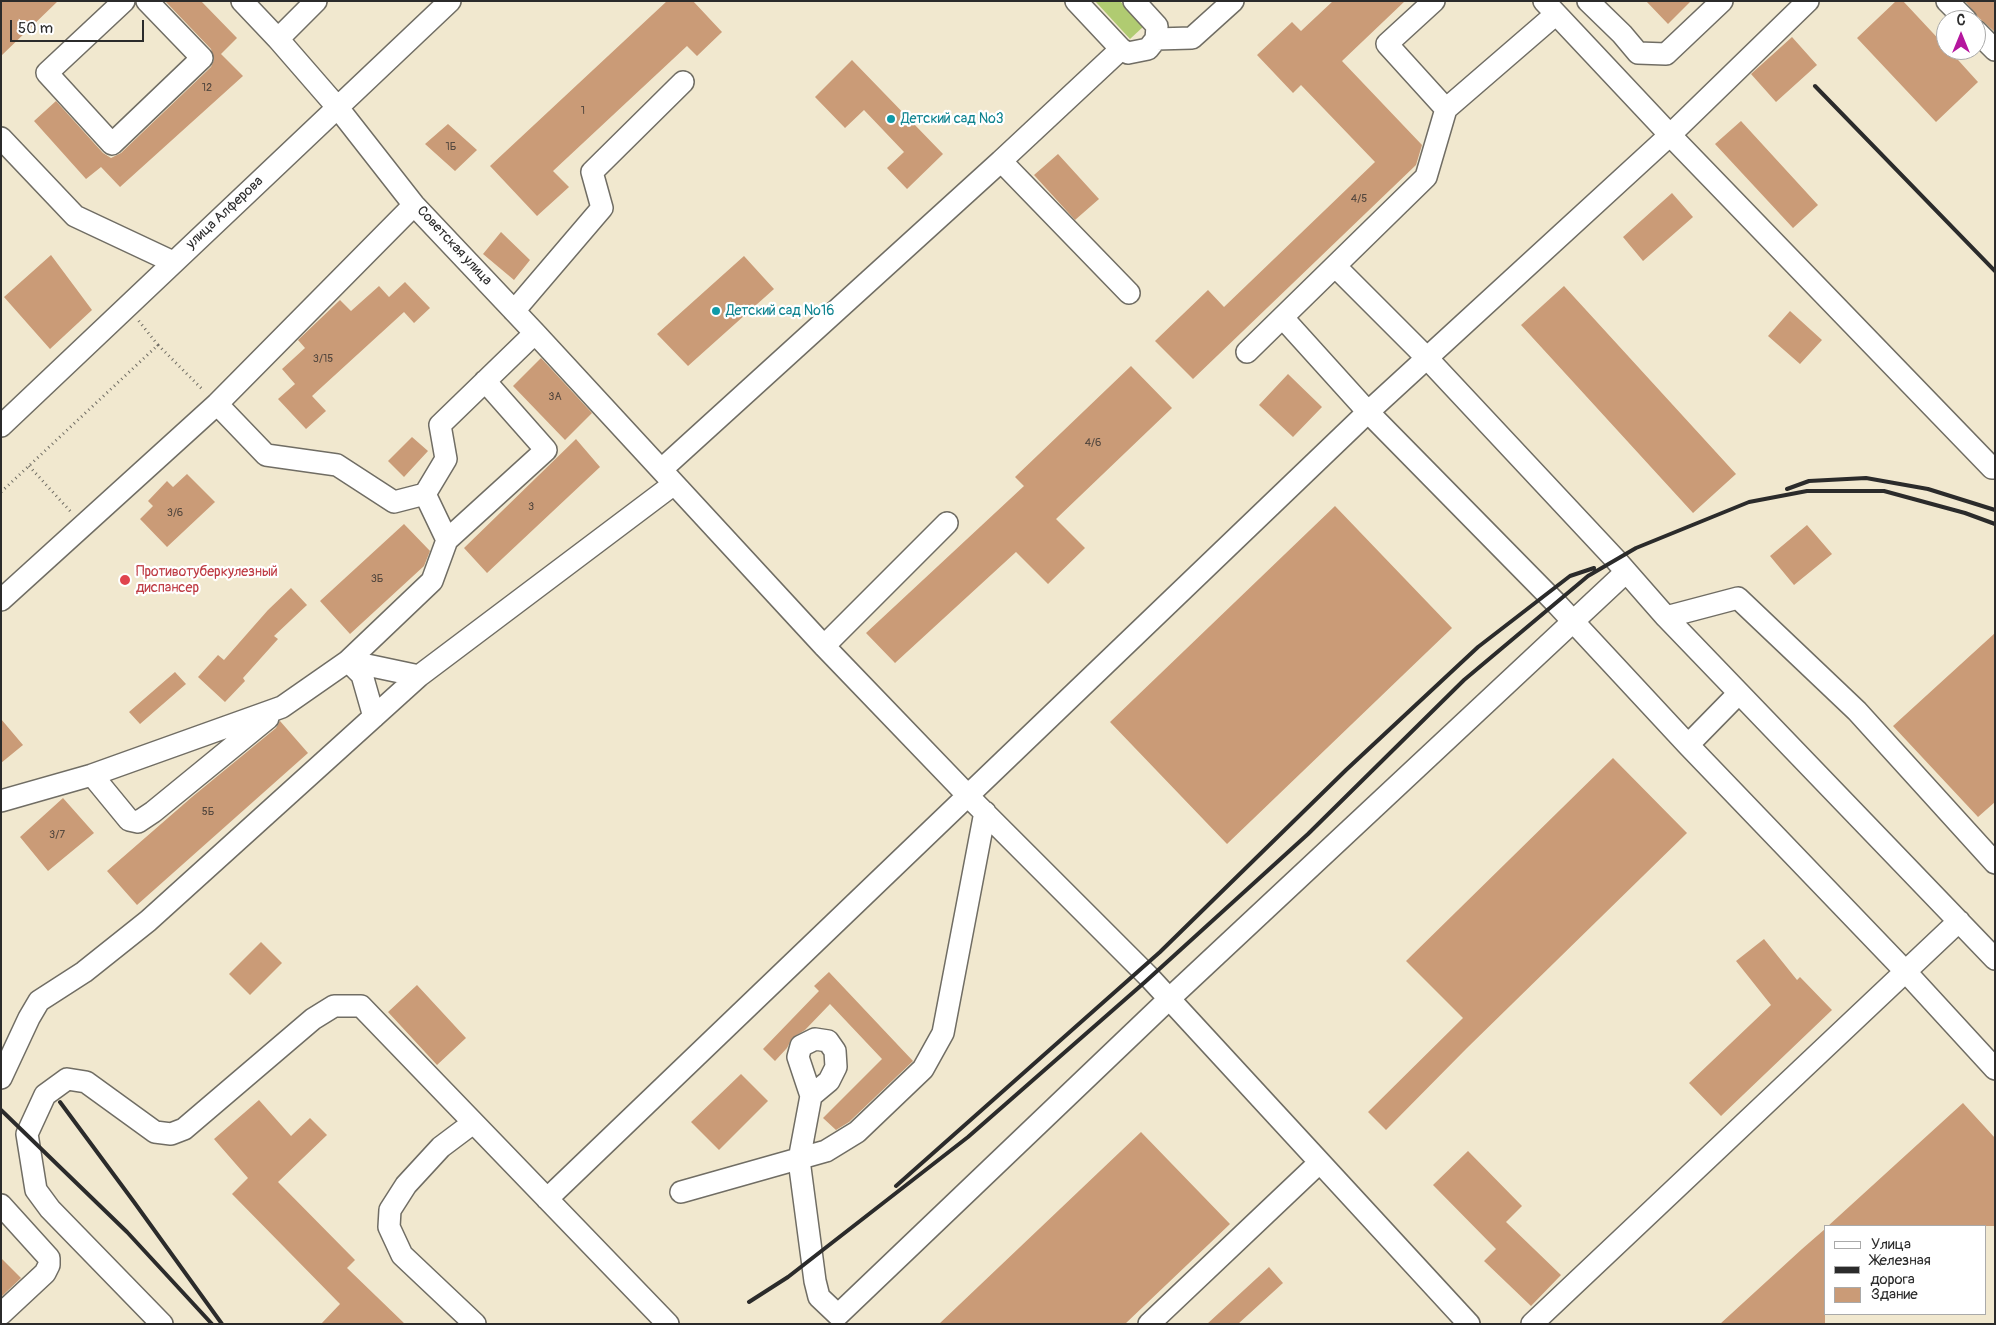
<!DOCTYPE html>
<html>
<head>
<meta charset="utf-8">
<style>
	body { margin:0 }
	#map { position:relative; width:1996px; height:1325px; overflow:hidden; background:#f1e8cf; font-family:Pangolin,sans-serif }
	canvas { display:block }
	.frame { position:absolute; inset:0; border:2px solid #2b2b2b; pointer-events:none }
	.legend { position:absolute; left:1824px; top:1225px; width:162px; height:90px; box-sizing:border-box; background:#fff; border:1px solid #aaa; margin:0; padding:6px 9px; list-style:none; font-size:15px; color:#2b2b2b }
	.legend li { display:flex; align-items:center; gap:10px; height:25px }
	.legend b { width:25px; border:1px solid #aaa }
	.north { position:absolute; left:1936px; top:10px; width:50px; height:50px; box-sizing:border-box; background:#fff; border:1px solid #aaa; border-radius:50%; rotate:0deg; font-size:14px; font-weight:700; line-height:20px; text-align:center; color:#2b2b2b }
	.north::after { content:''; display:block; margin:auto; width:18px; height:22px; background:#b5179e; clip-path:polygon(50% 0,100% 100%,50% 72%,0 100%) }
	.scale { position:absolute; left:10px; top:20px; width:134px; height:22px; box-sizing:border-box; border:2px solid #2b2b2b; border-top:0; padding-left:6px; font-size:15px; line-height:18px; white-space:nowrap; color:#2b2b2b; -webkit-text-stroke:4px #fff; paint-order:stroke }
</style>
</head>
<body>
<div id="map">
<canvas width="1996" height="1325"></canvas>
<div class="frame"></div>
<ul class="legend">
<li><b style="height:6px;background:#fff"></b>Улица</li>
<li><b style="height:6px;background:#2b2b2b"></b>Железная дорога</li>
<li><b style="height:14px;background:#ca9b77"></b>Здание</li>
</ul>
<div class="north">С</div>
<div class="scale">50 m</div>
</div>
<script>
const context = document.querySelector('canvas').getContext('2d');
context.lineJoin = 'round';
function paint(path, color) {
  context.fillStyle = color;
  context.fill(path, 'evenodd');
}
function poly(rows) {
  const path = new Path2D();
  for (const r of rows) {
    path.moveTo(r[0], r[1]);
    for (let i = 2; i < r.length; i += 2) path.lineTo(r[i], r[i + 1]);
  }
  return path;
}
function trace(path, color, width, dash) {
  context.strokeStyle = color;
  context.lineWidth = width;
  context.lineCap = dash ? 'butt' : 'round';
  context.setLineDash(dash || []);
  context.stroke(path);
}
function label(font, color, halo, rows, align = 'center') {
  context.font = font + ' Pangolin,sans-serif';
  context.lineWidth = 4.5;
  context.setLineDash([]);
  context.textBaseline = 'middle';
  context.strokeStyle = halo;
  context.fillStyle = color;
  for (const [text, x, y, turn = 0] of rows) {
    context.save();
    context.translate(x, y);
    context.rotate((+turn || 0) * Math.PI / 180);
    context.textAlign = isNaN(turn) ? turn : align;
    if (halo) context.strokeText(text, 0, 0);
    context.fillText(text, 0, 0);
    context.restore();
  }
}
const green = poly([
	[1095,1,1120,1,1144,26,1130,39]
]);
const building = poly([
	[1,1,58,1,1,56],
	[165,1,201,1,237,38,221,54,243,76,120,187,101,167,86,179,34,121,56,101,103,153,111,158,121,153,211,67,214,60,211,49],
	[667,1,693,1,722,32,697,56,687,46,553,171,569,187,537,216,490,166],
	[1333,1,1405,1,1342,61,1422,145,1416,165,1193,379,1155,341,1208,290,1224,307,1375,162,1301,85,1293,93,1257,55,1292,22,1301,31],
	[1646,1,1691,1,1668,24],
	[1896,1,1903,1,1946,47,1946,50,1949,50,1978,82,1936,122,1857,38],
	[1965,1,1995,1,1995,32,1978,17],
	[1792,37,1817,65,1776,102,1751,74],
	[852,60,943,154,907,189,887,168,904,152,864,110,845,128,815,97],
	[1741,121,1818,205,1793,228,1715,144],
	[448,124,477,150,455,171,425,144],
	[1058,154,1099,199,1075,220,1034,175],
	[1672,193,1693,217,1643,261,1623,237],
	[501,232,530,260,514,280,483,254],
	[51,255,92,310,50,349,4,297],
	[744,256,774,289,688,366,657,334],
	[405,282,430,308,414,323,404,312,312,396,326,411,306,429,278,399,295,384,282,369,305,348,298,340,340,300,351,311,379,286,389,297],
	[1564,286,1736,474,1693,513,1521,325],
	[1790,311,1822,340,1800,364,1768,336],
	[541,358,592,413,565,440,513,386],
	[1131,366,1172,408,1056,519,1085,548,1048,584,1016,552,895,663,866,633,1024,486,1015,477],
	[1288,374,1322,407,1293,437,1259,405],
	[412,437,428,451,404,477,388,461],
	[576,439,600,467,487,573,464,548],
	[187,474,215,502,167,547,140,519,153,506,148,501,167,481,173,487],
	[1335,506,1452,628,1227,844,1110,722],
	[404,524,430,551,424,566,350,634,320,601],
	[1807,525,1832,554,1794,585,1770,556],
	[291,588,307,605,274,636,278,639,243,678,245,681,225,702,198,677,218,655,224,660,268,610],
	[1995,633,1995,802,1978,817,1893,726],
	[175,672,186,684,140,724,129,712],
	[1,719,23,745,1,763],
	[280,721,308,753,137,905,107,871,192,797,276,728],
	[1613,758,1687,833,1467,1048,1386,1130,1368,1112,1463,1018,1406,961],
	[63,798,94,833,48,871,20,837],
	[1764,939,1797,980,1800,977,1832,1010,1721,1116,1689,1083,1771,1005,1736,961],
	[261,942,282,963,250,995,229,974],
	[829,972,913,1061,849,1122,836,1130,823,1118,882,1059,830,1004,805,1030,792,1038,787,1048,775,1061,763,1049,819,991,814,986],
	[417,985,466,1038,437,1065,388,1012],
	[741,1074,768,1101,719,1150,691,1122],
	[259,1100,291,1136,310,1118,327,1135,278,1182,355,1260,347,1268,405,1324,321,1324,340,1304,232,1194,248,1178,214,1139],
	[1963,1103,1995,1138,1995,1226,1828,1226],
	[1141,1132,1230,1224,1125,1324,939,1324],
	[1468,1151,1522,1206,1506,1222,1561,1275,1531,1306,1484,1261,1496,1249,1433,1185],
	[1825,1229,1825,1324,1720,1324,1802,1249],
	[1,1258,21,1278,1,1297],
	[1269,1267,1283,1283,1238,1324,1207,1324]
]);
const path = poly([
	[158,345,204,391],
	[29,466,71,512],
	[1,492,158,345,138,320]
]);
const minor = poly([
	[124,1,47,73,112,144,202,58,147,1],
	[242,1,278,39,338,108,414,205,535,333,824,646,977,805,1150,978,1469,1324],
	[1076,1,1121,49,1128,53,1148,49,1156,39,1157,26,1134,1],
	[1434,1,1387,44,1446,109,1556,14],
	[1544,1,1670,135,1992,468,1995,468],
	[1588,1,1622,34,1638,53,1666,54,1722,1],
	[1947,1,1966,20],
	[1976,31,1995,50],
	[278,39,316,1],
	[1156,39,1192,38,1233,1],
	[1,138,75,216,173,262],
	[1001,161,1121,49],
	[1336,267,1426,357,1616,560,1666,617,1995,959],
	[514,311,602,208,592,172,683,82],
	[1283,318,1368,412,1556,603,1688,745,1906,972,1995,1069],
	[1247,352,1426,177,1446,109],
	[217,404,266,455,337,465,394,502,425,494],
	[1,426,450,1],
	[662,469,1001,161,1129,293],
	[447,540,425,494,446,459,440,425,535,333],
	[1,600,217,404,414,205],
	[1666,617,1738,598,1857,711,1995,863],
	[824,646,947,523],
	[374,717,362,675,348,661,432,581,447,540,546,450,485,381],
	[1688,745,1739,693],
	[92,775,129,820,138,822,153,812,268,718],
	[1,801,92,775,282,707,348,661,419,676],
	[1,1078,29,1018,39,1001,84,972,148,921,419,676,674,484],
	[811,1096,829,1081,836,1067,835,1051,828,1041,815,1039,801,1046,798,1057,811,1096,799,1160,815,1281,819,1297,838,1315,1169,999,1626,572],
	[473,1123,441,1147,406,1185,390,1210,389,1227,402,1255,475,1324],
	[681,1192,826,1151,857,1132,923,1069,943,1033,985,812],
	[547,1199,1368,412,1670,135,1808,1],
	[1,1205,49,1258,49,1265,45,1273,1,1314],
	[162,1324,50,1209,36,1190,27,1134,45,1095,67,1079,86,1082,155,1132,171,1134,184,1129,313,1019,334,1006,361,1006,668,1324],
	[1149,1324,1319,1163],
	[1532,1324,1959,921]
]);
const rail = poly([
	[1815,86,1995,271],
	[1787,489,1809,481,1866,478,1928,489,1995,510],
	[60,1102,134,1202,222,1324],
	[1,1110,127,1232,212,1324],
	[896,1186,1160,952,1346,770,1478,647,1570,576,1594,568],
	[749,1302,788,1277,968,1137,1145,982,1308,834,1464,680,1588,576,1636,548,1749,502,1807,491,1884,491,1965,513,1995,524]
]);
const markers = [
	[891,119,5,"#0f9aa8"],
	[716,311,5,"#0f9aa8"],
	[125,580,6,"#e0444e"]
];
const numberNames = [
	["12",207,88],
	["1",583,111],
	["1Б",451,147],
	["4/5",1359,199],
	["3/15",323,359],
	["3А",555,397],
	["4/6",1093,443],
	["3",531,507],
	["3/6",175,513],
	["3Б",377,579],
	["5Б",208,812],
	["3/7",57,835]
];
const cultureNames = [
	["Детский сад №3",901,119],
	["Детский сад №16",726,311]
];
const streetNames = [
	["улица Алферова",225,213,-43],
	["Советская улица",454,246,47]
];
const healthNames = [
	["Противотуберкулезный",136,572],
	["диспансер",136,588]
];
paint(green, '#b0cb71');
paint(building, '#ca9b77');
trace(minor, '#706d64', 24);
trace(path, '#706d64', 3, [1, 4]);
trace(minor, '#fff', 21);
trace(rail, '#2b2b2b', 4);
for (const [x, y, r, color] of markers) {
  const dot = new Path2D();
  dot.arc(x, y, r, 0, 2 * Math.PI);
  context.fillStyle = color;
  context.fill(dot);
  trace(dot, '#fff', 2);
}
label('11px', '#53473e', null, numberNames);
label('14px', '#0d838f', '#fff', cultureNames, 'left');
label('14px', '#2b2b2b', '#fff', streetNames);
label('14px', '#be3a42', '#fff', healthNames, 'left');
</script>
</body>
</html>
